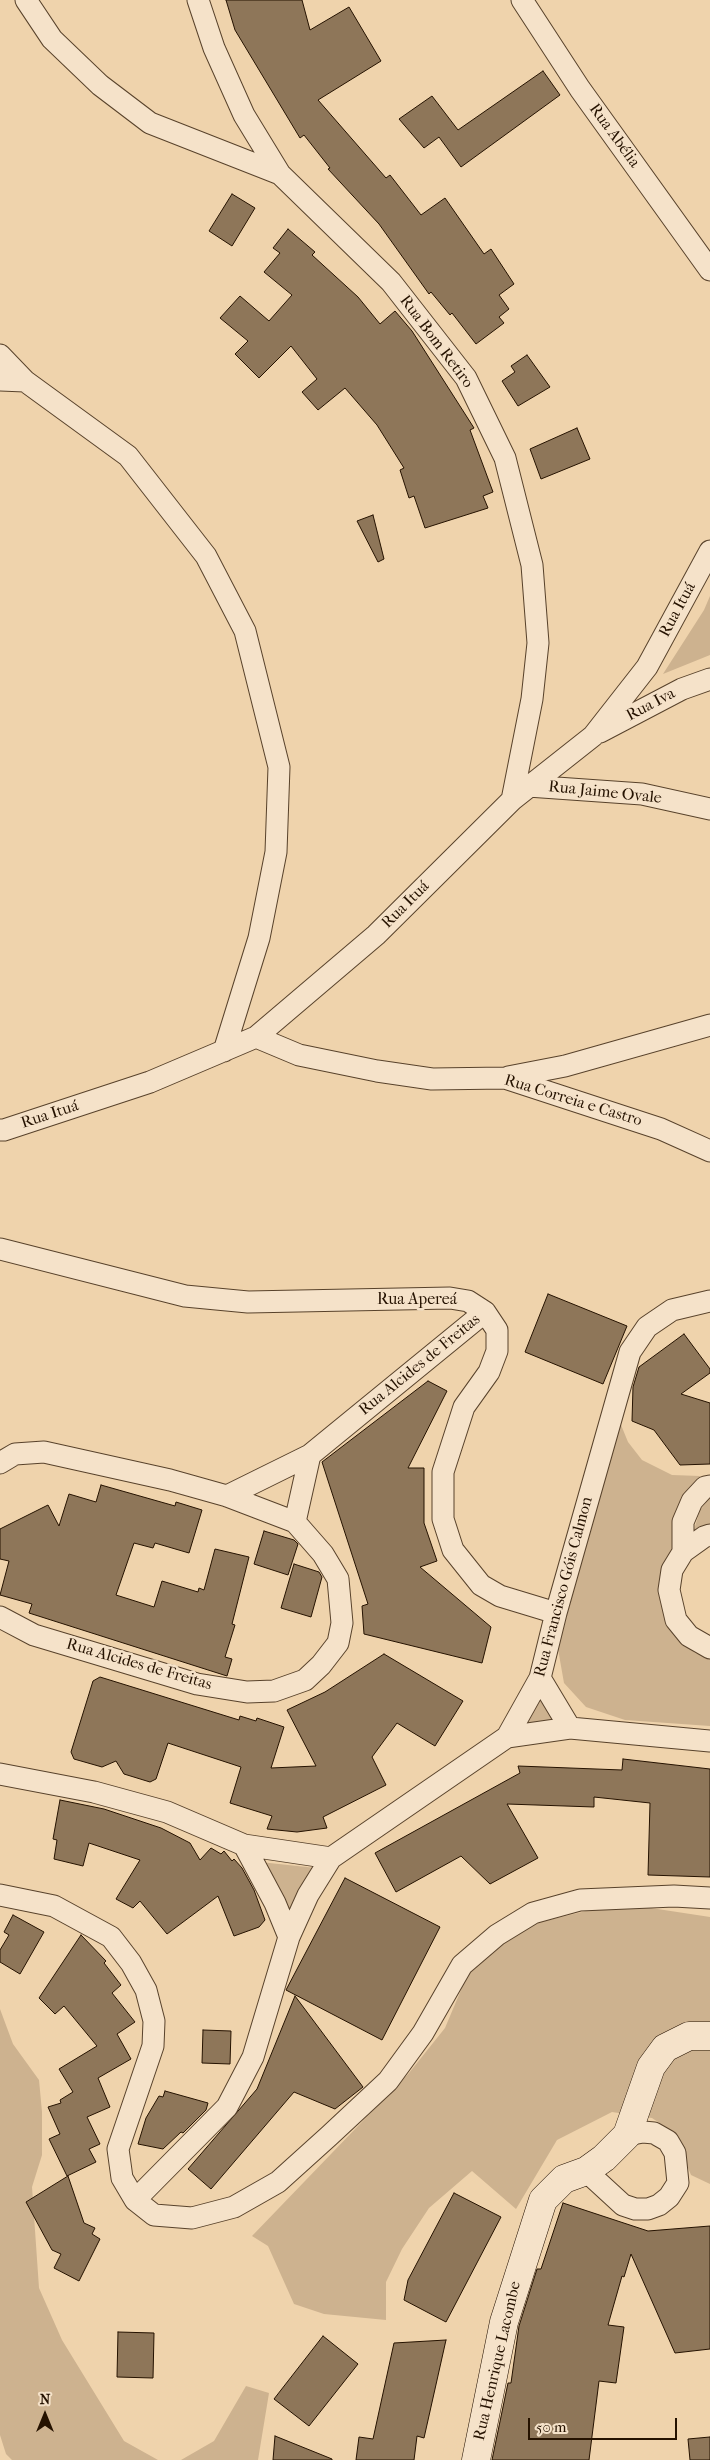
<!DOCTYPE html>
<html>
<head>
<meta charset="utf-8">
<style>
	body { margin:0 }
	#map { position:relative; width:710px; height:2460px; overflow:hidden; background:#efd3ac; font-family:"IM FELL French Canon",serif }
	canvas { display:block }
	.north { position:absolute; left:20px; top:2390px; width:50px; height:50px; -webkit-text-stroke:4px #f5e2c9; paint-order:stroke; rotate:0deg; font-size:14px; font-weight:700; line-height:20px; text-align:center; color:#251200 }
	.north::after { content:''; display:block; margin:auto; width:18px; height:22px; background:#251200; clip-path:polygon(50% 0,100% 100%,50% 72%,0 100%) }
	.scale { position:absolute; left:528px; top:2418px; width:149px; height:22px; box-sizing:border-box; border:2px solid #251200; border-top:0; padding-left:6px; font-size:15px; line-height:18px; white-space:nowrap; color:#251200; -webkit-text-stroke:4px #f5e2c9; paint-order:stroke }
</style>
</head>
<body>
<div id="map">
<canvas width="710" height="2460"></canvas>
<div class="north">N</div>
<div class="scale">50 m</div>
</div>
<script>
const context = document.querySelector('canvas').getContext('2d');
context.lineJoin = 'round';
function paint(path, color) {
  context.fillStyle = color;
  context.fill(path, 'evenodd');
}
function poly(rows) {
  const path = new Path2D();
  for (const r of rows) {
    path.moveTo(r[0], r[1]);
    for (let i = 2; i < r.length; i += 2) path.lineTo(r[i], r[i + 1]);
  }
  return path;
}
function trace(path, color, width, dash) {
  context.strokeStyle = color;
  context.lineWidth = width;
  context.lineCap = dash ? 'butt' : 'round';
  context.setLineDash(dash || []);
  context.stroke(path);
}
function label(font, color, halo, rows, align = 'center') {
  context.font = font + ' "IM FELL French Canon",serif';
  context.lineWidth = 5;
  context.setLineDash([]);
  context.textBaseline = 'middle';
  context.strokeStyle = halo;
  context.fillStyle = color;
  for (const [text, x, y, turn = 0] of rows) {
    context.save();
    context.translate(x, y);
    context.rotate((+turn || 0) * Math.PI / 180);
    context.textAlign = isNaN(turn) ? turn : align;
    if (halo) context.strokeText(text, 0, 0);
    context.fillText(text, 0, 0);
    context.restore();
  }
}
const green = poly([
	[710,596,710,655,663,674,704,610],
	[619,1420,628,1442,642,1460,672,1475,700,1476,681,1497,671,1554,662,1576,660,1601,664,1616,676,1637,695,1653,710,1657,710,1726,625,1720,586,1707,564,1683,558,1649],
	[710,1498,710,1527,693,1533,700,1510],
	[537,1696,556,1722,519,1727],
	[260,1862,316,1868,290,1914],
	[651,1908,710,1917,710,2184,691,2175,673,2132,652,2118,612,2112,557,2140,516,2209,472,2171,429,2208,402,2249,386,2282,386,2320,324,2314,294,2304,268,2246,252,2236,409,2073,445,2028,474,1959,529,1925,590,1910],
	[0,2009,13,2044,39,2080,42,2112,42,2155,32,2187,39,2288,62,2340,124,2441,158,2460,12,2460,6,2454,0,2435],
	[246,2386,269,2393,258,2460,181,2460,214,2441]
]);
const building = poly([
	[226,0,302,0,310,30,349,7,381,61,318,100,386,178,390,175,421,215,445,198,484,254,491,249,514,284,499,295,509,309,499,317,504,323,476,344,452,313,450,315,431,292,429,294,379,224,328,169,330,168,304,135,300,138,235,30,226,0],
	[543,71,560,95,461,167,439,137,424,148,399,119,432,96,458,130,543,71],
	[232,194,255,208,232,246,209,231,232,194],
	[288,229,315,252,312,255,358,297,380,324,395,311,412,331,474,428,470,430,493,492,483,496,488,508,425,528,414,496,409,498,400,470,404,468,377,425,345,388,318,410,302,392,317,379,291,346,259,378,235,354,248,341,220,318,240,296,269,321,292,295,264,272,280,253,273,248,288,229],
	[527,355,550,387,518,406,502,381,515,372,511,366,527,355],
	[577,428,590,459,541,479,530,449,577,428],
	[373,515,384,559,378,562,357,521,373,515],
	[548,1294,627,1326,603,1384,525,1352,548,1294],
	[684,1334,710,1369,710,1373,681,1394,710,1403,710,1464,680,1465,654,1430,632,1421,633,1387,639,1367,684,1334],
	[428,1381,447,1391,408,1468,424,1468,424,1523,437,1561,420,1567,491,1627,482,1663,364,1634,362,1606,368,1604,322,1462,428,1381],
	[101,1485,175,1506,176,1502,202,1510,189,1553,155,1543,153,1548,134,1543,116,1595,154,1607,162,1581,198,1592,199,1588,204,1590,215,1549,249,1557,232,1624,235,1625,225,1657,232,1659,227,1676,29,1613,32,1604,0,1595,9,1561,0,1559,0,1529,48,1505,59,1526,69,1494,96,1502,101,1485],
	[264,1531,294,1540,298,1544,288,1575,254,1564,264,1531],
	[294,1564,319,1572,322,1577,311,1617,281,1608,294,1564],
	[384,1654,463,1701,435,1746,397,1723,372,1757,386,1785,323,1817,327,1828,297,1832,267,1829,272,1816,230,1803,241,1767,168,1743,156,1779,150,1782,124,1774,116,1761,102,1767,74,1759,71,1752,93,1681,100,1677,239,1720,240,1716,256,1721,257,1718,284,1727,271,1768,316,1766,287,1710,325,1692,384,1654],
	[623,1759,710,1769,710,1877,648,1875,650,1803,594,1797,594,1807,507,1804,538,1858,490,1884,461,1856,396,1892,375,1853,520,1773,518,1766,622,1770,623,1759],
	[60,1800,104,1809,161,1828,190,1843,200,1860,211,1848,221,1854,224,1851,232,1861,234,1859,242,1868,254,1890,265,1920,259,1927,234,1936,218,1896,167,1934,140,1901,133,1908,116,1899,140,1860,89,1843,83,1866,54,1859,57,1840,53,1839,60,1800],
	[345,1878,440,1927,382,2040,286,1990,345,1878],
	[13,1915,44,1932,20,1974,0,1962,0,1950,9,1935,4,1932,13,1915],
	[81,1935,106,1961,104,1963,121,1985,112,1993,135,2022,117,2034,131,2059,98,2078,110,2107,87,2117,100,2144,89,2149,96,2162,67,2176,49,2139,60,2134,48,2107,61,2103,60,2100,73,2092,59,2069,97,2046,64,2006,55,2014,39,1998,81,1935],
	[295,1996,363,2087,335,2109,294,2092,211,2189,188,2169,257,2089,295,1996],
	[203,2030,231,2031,230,2064,202,2063,203,2030],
	[165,2091,208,2103,206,2110,183,2133,181,2132,163,2149,138,2144,146,2118,159,2096,163,2097,165,2091],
	[68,2176,84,2223,95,2228,92,2234,100,2239,79,2281,54,2268,61,2254,52,2250,26,2202,68,2176],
	[454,2193,501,2217,446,2322,404,2300,408,2280,454,2193],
	[563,2203,648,2231,710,2226,710,2349,675,2353,631,2254,624,2277,622,2276,608,2325,624,2327,616,2383,599,2381,589,2460,492,2460,508,2383,511,2383,519,2326,537,2269,541,2269,563,2203],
	[118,2332,154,2333,153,2378,117,2377,118,2332],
	[323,2336,358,2364,309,2426,274,2399,323,2336],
	[446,2340,424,2438,417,2436,414,2460,356,2460,359,2437,373,2439,394,2343,446,2340],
	[275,2436,332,2459,332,2460,273,2460,275,2436],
	[710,2437,710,2460,690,2460,688,2439,710,2437]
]);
const street = poly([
	[26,0,52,39,100,85,150,123,280,174],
	[198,0,214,48,244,115,280,174,391,282,466,378,505,458,532,565,538,643,532,699,512,800],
	[522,0,580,89,710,270],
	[0,355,25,381,128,456,206,556,245,631,279,767,276,852,259,938,224,1051],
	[0,380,25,381],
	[600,732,682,689,710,679],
	[528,786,642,794,710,809],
	[256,1037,299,1055,377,1071,432,1079,505,1078,661,1129,710,1151],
	[508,1077,565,1066,710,1025],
	[0,1130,4,1130,150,1082,256,1037,376,935,512,800,593,736,647,667,710,551],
	[0,1249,185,1296,248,1302,450,1298,468,1301,485,1312,497,1330,497,1351,489,1372,464,1407,443,1472,443,1519,453,1550,481,1585,500,1596,556,1613],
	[0,1463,15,1454,44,1452,170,1480,227,1496,295,1522,323,1554,338,1579,342,1623,338,1643,321,1665,305,1680,274,1691,247,1692,197,1684,34,1635,0,1617],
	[227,1496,310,1455,485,1312],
	[295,1522,310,1455],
	[710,1535,704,1537,683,1552,672,1570,669,1590,676,1620,689,1636,710,1648],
	[683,1552,683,1522,692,1501,705,1487,710,1486],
	[540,1678,570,1728,710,1741],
	[507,1737,570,1728],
	[0,1774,94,1792,167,1812,244,1845,331,1858,507,1737,540,1678,556,1613,630,1352,647,1327,672,1310,710,1301],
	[244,1845,275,1903,289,1937],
	[0,1895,54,1906,111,1937,131,1963,146,1990,154,2021,153,2046,118,2149,122,2178,135,2200,154,2215,192,2218,234,2207,278,2182,329,2136,388,2081,423,2033,462,1965,497,1935,533,1913,580,1900,674,1896,710,1898],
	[586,2171,623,2205,635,2209,648,2209,659,2205,669,2197,678,2183,675,2153,668,2141,654,2133,643,2132,627,2135],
	[135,2200,227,2107,253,2057,289,1937,308,1895,331,1858]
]);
const secondary = poly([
	[476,2460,504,2322,543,2200,564,2179,586,2171,604,2158,627,2135,651,2067,665,2048,689,2036,710,2036]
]);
const streetNames = [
	["Rua Abélia",614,136,54],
	["Rua Bom Retiro",436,342,53],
	["Rua Ituá",678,610,-62],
	["Rua Iva",651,705,-28],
	["Rua Jaime Ovale",605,793,6],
	["Rua Ituá",406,905,-45],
	["Rua Correia e Castro",573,1101,17],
	["Rua Ituá",50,1115,-18],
	["Rua Apereá",417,1300],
	["Rua Alcides de Freitas",420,1365,-39],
	["Rua Francisco Góis Calmon",564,1587,-75],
	["Rua Alcides de Freitas",139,1665,16],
	["Rua Henrique Lacombe",498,2361,-77]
];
paint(green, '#cdb28f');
paint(building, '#8e7659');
trace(building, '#251200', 1);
trace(street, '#58422b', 23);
trace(secondary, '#251200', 29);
trace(street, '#f5e2c9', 21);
trace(secondary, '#f5e2c9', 28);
label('16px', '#251200', '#f5e2c9', streetNames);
</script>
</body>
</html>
